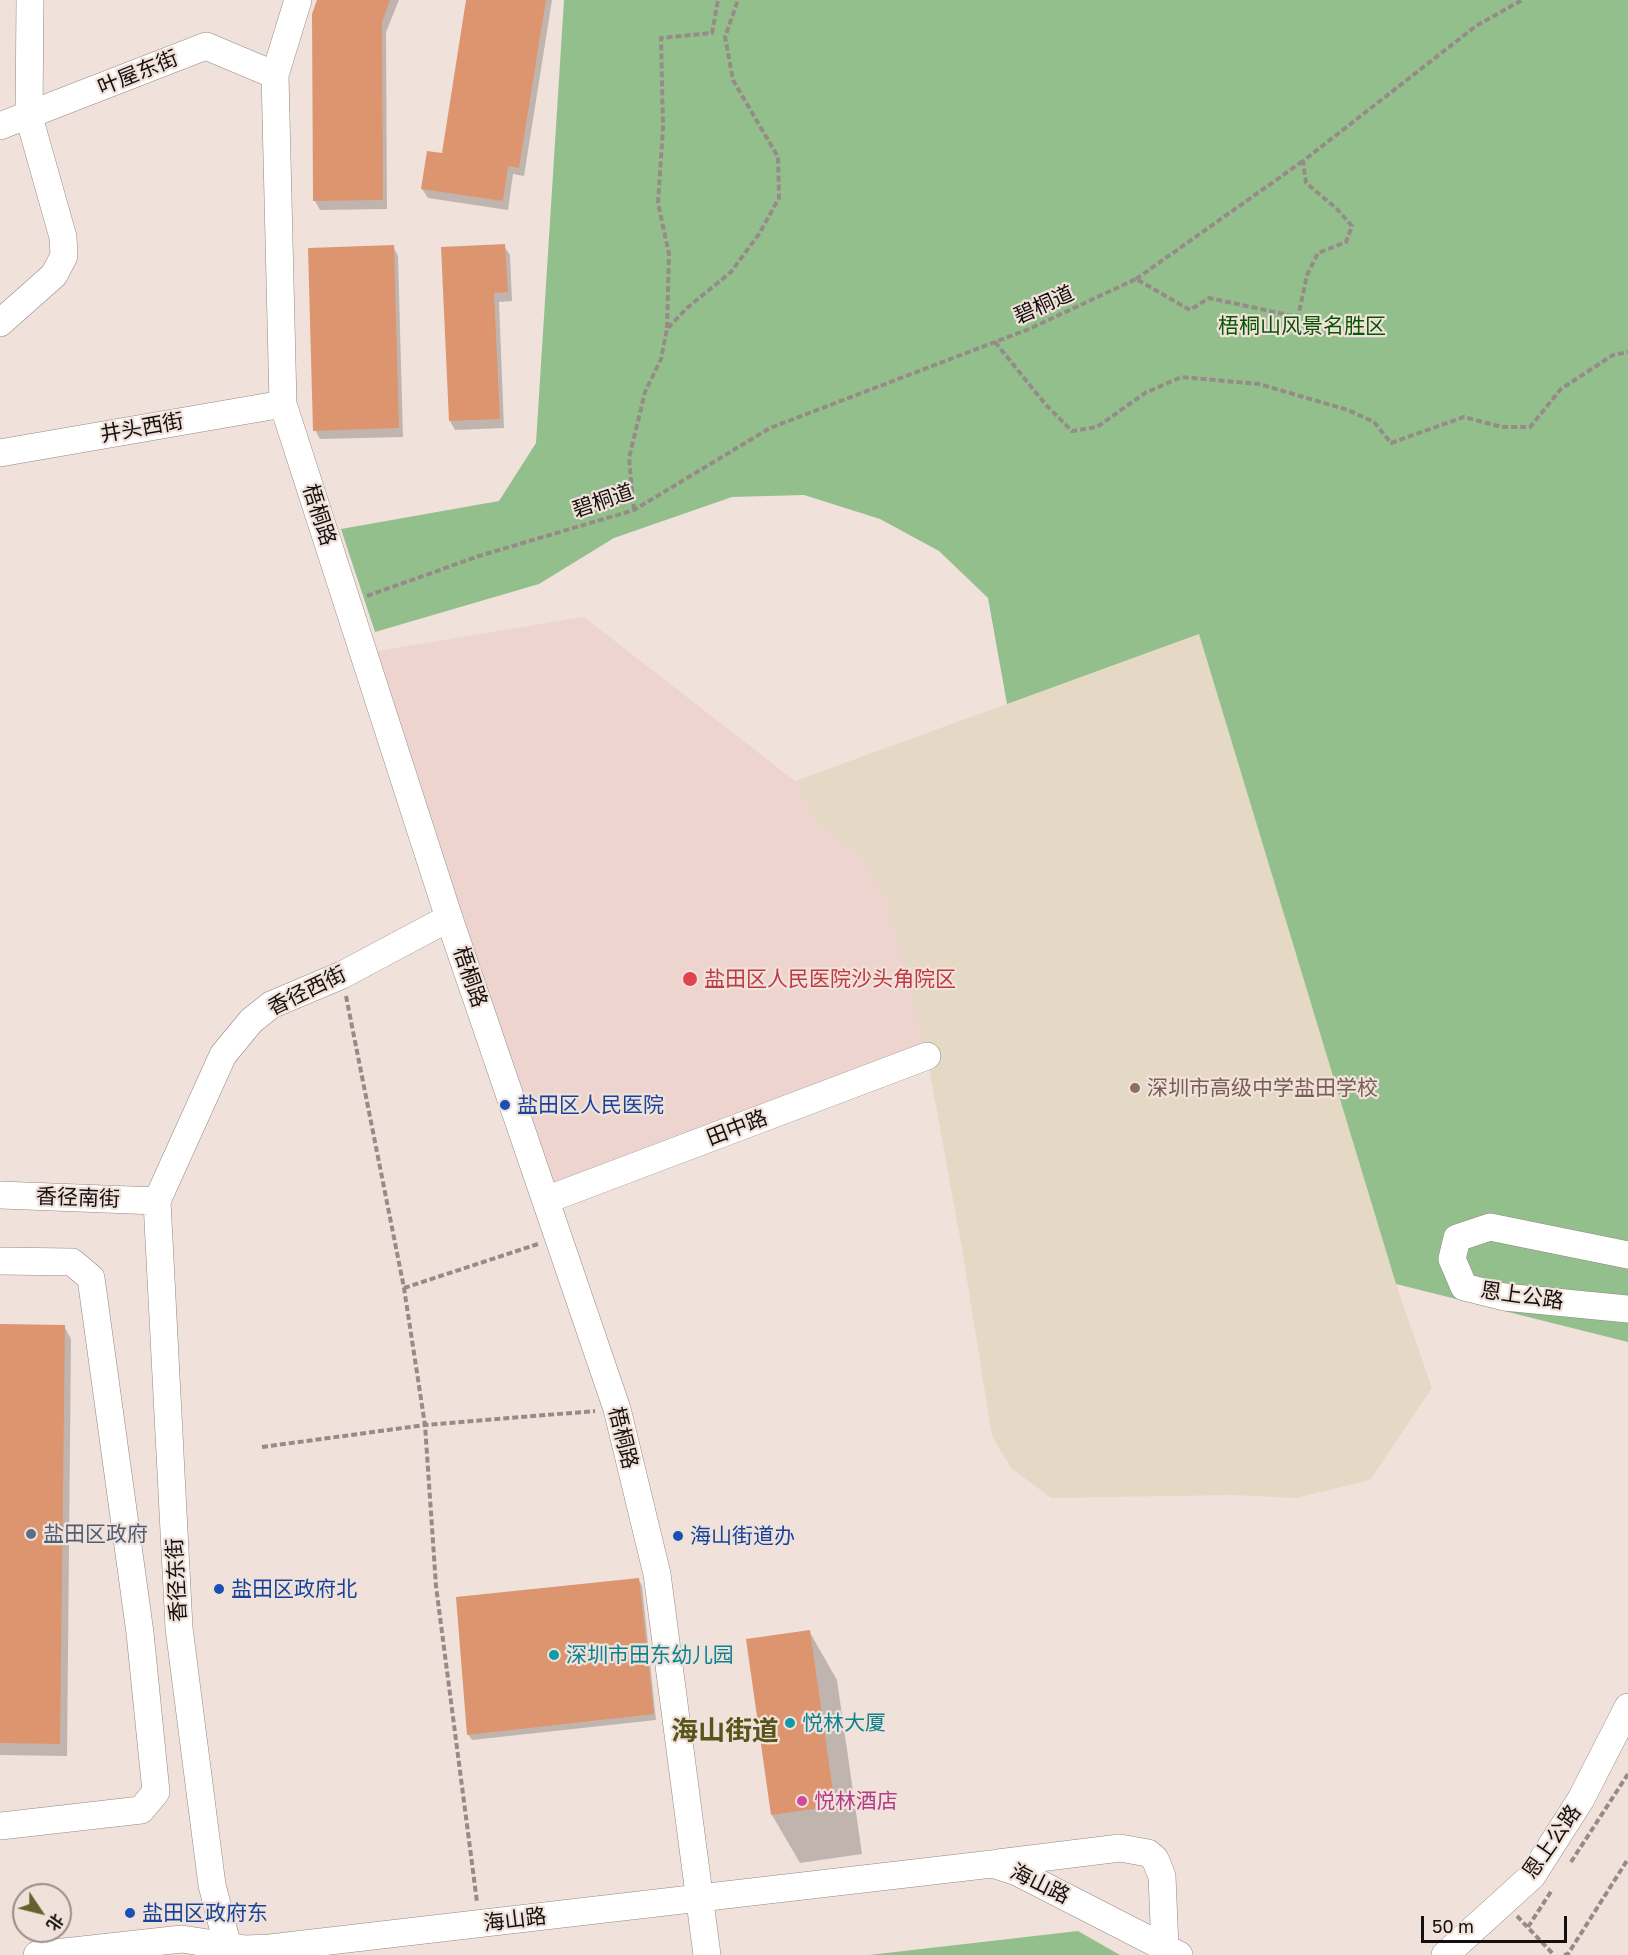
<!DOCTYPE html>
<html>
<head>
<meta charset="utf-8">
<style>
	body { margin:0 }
	#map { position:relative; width:1628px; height:1955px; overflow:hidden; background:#f0e2db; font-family:"Golos Text","Noto Sans SC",sans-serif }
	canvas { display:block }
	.north { position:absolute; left:12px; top:1883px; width:60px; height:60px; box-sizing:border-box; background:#f0e2db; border:2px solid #988e89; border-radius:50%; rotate:125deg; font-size:16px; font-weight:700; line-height:24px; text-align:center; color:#15100e }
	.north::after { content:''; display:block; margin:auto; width:21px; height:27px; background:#63612e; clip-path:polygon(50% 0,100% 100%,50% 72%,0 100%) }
	.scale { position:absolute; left:1421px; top:1916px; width:146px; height:27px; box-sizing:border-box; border:3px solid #15100e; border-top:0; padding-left:8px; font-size:18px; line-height:21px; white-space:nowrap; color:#15100e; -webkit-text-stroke:4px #f0e2db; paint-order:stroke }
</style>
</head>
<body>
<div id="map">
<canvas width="1628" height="1955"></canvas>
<div class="north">北</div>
<div class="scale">50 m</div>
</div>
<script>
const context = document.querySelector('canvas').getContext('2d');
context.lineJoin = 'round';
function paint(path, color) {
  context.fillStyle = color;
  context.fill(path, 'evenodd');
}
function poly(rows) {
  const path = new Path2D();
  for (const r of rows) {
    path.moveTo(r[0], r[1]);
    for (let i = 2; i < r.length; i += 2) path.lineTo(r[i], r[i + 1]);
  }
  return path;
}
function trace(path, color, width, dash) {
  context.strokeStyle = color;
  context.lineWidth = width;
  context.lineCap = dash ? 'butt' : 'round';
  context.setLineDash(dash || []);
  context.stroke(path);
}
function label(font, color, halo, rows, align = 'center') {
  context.font = font + ' "Golos Text","Noto Sans SC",sans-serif';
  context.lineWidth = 4.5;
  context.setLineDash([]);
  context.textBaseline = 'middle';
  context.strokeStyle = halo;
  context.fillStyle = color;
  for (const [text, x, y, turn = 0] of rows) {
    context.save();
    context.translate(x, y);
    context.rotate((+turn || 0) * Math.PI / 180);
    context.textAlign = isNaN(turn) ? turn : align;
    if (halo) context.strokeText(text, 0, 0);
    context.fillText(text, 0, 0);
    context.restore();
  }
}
const education = poly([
	[1199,634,1396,1284,1432,1388,1370,1480,1296,1498,1233,1495,1051,1498,1011,1468,992,1436,962,1249,927,1056,863,859,818,826,795,781]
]);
const medical = poly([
	[584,617,795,781,818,826,863,859,889,903,927,1056,546,1200,364,653]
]);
const green = poly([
	[564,0,1628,0,1628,1342,1396,1284,1199,634,1007,704,988,598,939,551,880,519,804,495,732,497,614,538,539,584,375,632,341,529,499,501,536,443],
	[1078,1931,1120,1955,869,1955]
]);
const shadow = poly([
	[319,0,399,0,386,32,387,209,320,210,315,201],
	[467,0,552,0,524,176,513,174,508,210,428,198,422,189,443,154],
	[393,246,398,256,403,437,320,439,315,430],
	[504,246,510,255,512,301,499,302,504,428,455,430,450,421],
	[0,1326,64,1326,71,1339,67,1756,0,1755],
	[639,1580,642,1586,656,1720,472,1740,468,1734],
	[809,1631,837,1680,862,1854,800,1863,772,1815]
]);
const building = poly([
	[317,0,390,0,382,22,383,200,313,201,312,14],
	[466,0,546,0,519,168,508,166,503,201,421,189,427,151,442,153],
	[505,244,508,292,494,293,500,419,449,421,441,247],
	[394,245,399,428,313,431,308,248],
	[0,1324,65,1325,60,1744,0,1743],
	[639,1578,654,1714,467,1735,456,1597],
	[810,1630,835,1806,771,1815,746,1639]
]);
const path = poly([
	[1136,279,1303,161],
	[667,328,669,254,658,203,663,128,661,38,712,33,718,0],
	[995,342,1046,405,1072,431,1097,427,1145,393,1181,377,1259,384,1348,410,1374,422,1391,443,1464,417,1502,427,1530,427,1561,389,1613,355,1628,352],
	[634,510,629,458,645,392,661,359,667,329,687,308,731,272,759,234,779,198,778,157,733,80,725,37,738,0],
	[367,596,479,556,634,510,770,428,1029,329,1136,279,1190,310,1209,298,1298,317,1307,275,1318,253,1346,242,1352,226,1336,208,1306,183,1303,161,1476,26,1522,0],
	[346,996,404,1288,425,1425,436,1586,477,1902],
	[404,1288,538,1244],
	[262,1447,425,1425,595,1411],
	[1571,1862,1628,1774],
	[1517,1916,1554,1955],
	[1528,1927,1552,1890],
	[1564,1955,1568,1954,1628,1859]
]);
const minor = poly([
	[298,0,275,75,283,404,449,918,617,1409,657,1574,707,1955],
	[0,126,206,46,275,75],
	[0,323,54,275,64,256,63,237,29,117,30,0],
	[0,453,283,404],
	[0,1195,157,1201],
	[546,1200,927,1056],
	[1628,1255,1490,1227,1457,1238,1452,1259,1464,1287,1504,1297,1628,1309],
	[0,1261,72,1262,91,1278,140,1633,156,1792,141,1810,0,1826],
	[998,1863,1120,1848,1148,1853,1155,1859,1162,1876,1165,1948],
	[37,1955,182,1939,246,1949,270,1948,992,1864,1017,1872,1179,1955],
	[230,1955,212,1885,179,1628,157,1201,223,1055,251,1021,271,1005,342,975,449,918],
	[1445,1955,1532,1876,1581,1799,1628,1707]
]);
const markers = [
	[690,979,8,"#e0444e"],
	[1135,1088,6,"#8d6e63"],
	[505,1105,6,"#1a4fb4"],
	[31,1534,6,"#5c6f8a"],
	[678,1536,6,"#1a4fb4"],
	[219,1589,6,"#1a4fb4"],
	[554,1655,6,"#0f9aa8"],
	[790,1723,6,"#0f9aa8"],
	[802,1801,6,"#d1479c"],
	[130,1913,6,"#1a4fb4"]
];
const streetNames = [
	["叶屋东街",138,73,-22],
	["碧桐道",1044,305,-24],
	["井头西街",142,428,-10],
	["碧桐道",603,501,-19],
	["梧桐路",319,515,72],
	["梧桐路",470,977,71],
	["香径西街",307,991,-26],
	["田中路",737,1128,-21],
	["香径南街",78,1198,2],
	["恩上公路",1522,1296,8],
	["梧桐路",623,1438,76],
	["香径东街",177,1580,-93],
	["恩上公路",1552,1842,-55],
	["海山路",1040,1884,26],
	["海山路",515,1920,-7]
];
const parkNames = [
	["梧桐山风景名胜区",1302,326]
];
const healthNames = [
	["盐田区人民医院沙头角院区",704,979]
];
const educationNames = [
	["深圳市高级中学盐田学校",1147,1088]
];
const transitNames = [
	["盐田区人民医院",517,1105],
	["海山街道办",690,1536],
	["盐田区政府北",231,1589],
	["盐田区政府东",142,1913]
];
const serviceNames = [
	["盐田区政府",43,1534]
];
const cultureNames = [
	["深圳市田东幼儿园",566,1655],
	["悦林大厦",802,1723]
];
const hotelNames = [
	["悦林酒店",814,1801]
];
const districtNames = [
	["海山街道",725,1731]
];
paint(education, '#e5d9c5');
paint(medical, '#eed4ce');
paint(green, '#93bf8d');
paint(shadow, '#0003');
paint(building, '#dd956f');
trace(minor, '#948781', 28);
trace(path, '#968b87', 4, [6, 3]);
trace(minor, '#fff', 27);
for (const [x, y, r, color] of markers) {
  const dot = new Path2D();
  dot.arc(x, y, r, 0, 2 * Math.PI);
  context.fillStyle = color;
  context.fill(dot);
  trace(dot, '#f0e2db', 2);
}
label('21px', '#15100e', '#f0e2db', streetNames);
label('21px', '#075500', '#f0e2db', parkNames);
label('21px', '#be3a42', '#f0e2db', healthNames, 'left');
label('21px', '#785e54', '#f0e2db', educationNames, 'left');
label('21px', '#164399', '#f0e2db', transitNames, 'left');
label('21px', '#4e5e75', '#f0e2db', serviceNames, 'left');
label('21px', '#0d838f', '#f0e2db', cultureNames, 'left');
label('21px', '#b23c85', '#f0e2db', hotelNames, 'left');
label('bold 27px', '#575519', '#f0e2db', districtNames);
</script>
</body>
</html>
